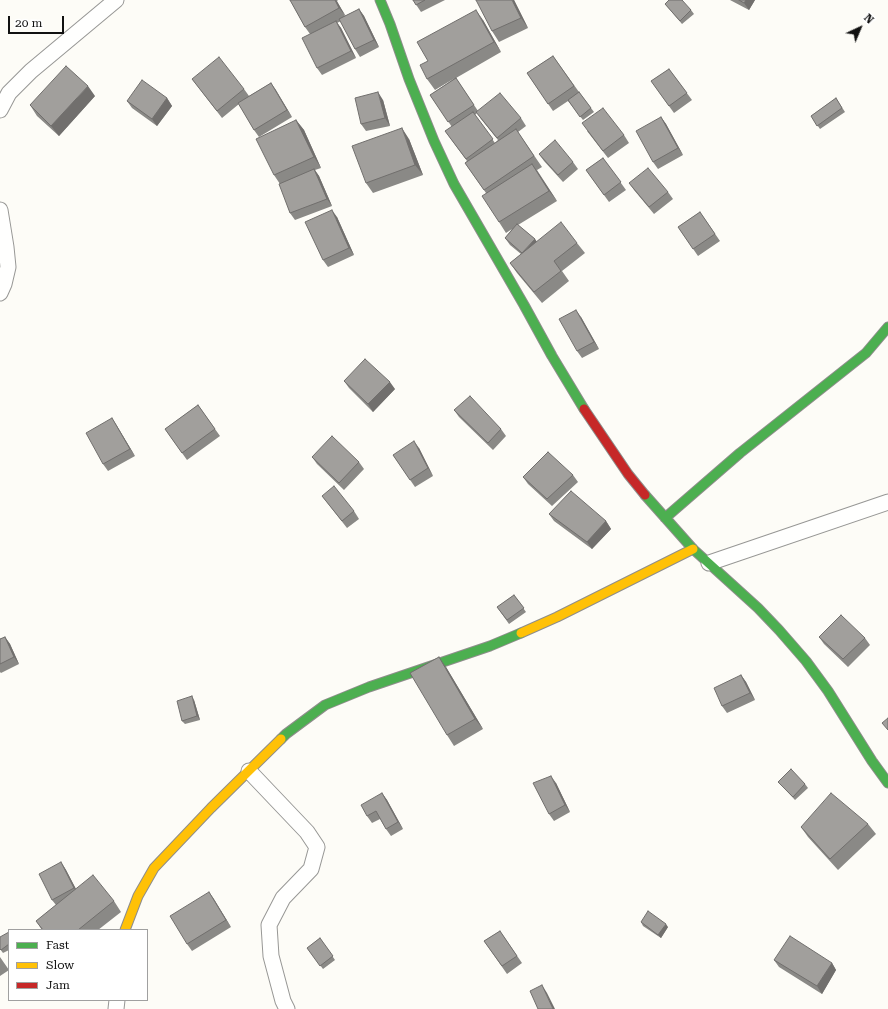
<!DOCTYPE html>
<html>
<head>
<meta charset="utf-8">
<style>
	body { margin:0 }
	#map { position:relative; width:888px; height:1009px; overflow:hidden; background:#fdfcf7; font-family:"Roboto Serif",serif }
	canvas { display:block }
	.legend { position:absolute; left:8px; top:929px; width:140px; height:72px; box-sizing:border-box; background:#fff; border:1px solid #a0a0a0; margin:0; padding:5px 7px; list-style:none; font-size:12px; color:#111 }
	.legend li { display:flex; align-items:center; gap:8px; height:20px }
	.legend b { width:20px; border:1px solid #a0a0a0 }
	.north { position:absolute; left:840px; top:8px; width:40px; height:40px; -webkit-text-stroke:3px #fff; paint-order:stroke; rotate:44deg; font-size:11px; font-weight:700; line-height:16px; text-align:center; color:#111 }
	.north::after { content:''; display:block; margin:auto; width:14px; height:18px; background:#111; clip-path:polygon(50% 0,100% 100%,50% 72%,0 100%) }
	.scale { position:absolute; left:8px; top:16px; width:56px; height:18px; box-sizing:border-box; border:2px solid #111; border-top:0; padding-left:5px; font-size:12px; line-height:14px; white-space:nowrap; color:#111; -webkit-text-stroke:3px #fff; paint-order:stroke }
</style>
</head>
<body>
<div id="map">
<canvas width="888" height="1009"></canvas>
<ul class="legend">
<li><b style="height:5px;background:#4caf50"></b>Fast</li>
<li><b style="height:5px;background:#ffc107"></b>Slow</li>
<li><b style="height:5px;background:#c62828"></b>Jam</li>
</ul>
<div class="north">N</div>
<div class="scale">20 m</div>
</div>
<script>
const context = document.querySelector('canvas').getContext('2d');
context.lineJoin = 'round';
function poly(rows) {
  const path = new Path2D();
  for (const r of rows) {
    path.moveTo(r[0], r[1]);
    for (let i = 2; i < r.length; i += 2) path.lineTo(r[i], r[i + 1]);
  }
  return path;
}
function trace(path, color, width, dash) {
  context.strokeStyle = color;
  context.lineWidth = width;
  context.lineCap = dash ? 'butt' : 'round';
  context.setLineDash(dash || []);
  context.stroke(path);
}
function paint(path, color) {
  context.fillStyle = color;
  context.fill(path, 'evenodd');
}
const street = poly([
	[0,110,9,93,31,71,116,0],
	[0,210,6,247,8,267,4,284,0,293],
	[709,563,888,502],
	[249,771,307,832,317,847,311,869,283,898,269,925,271,956,283,1001,287,1009],
	[116,1009,117,1000]
]);
const fast = poly([
	[380,0,390,24,409,79,434,141,454,184,524,305,552,356,584,409],
	[645,495,693,549,758,608,779,630,806,661,828,691,872,761,888,783],
	[665,518,740,453,866,353,888,327],
	[281,739,286,734,325,705,369,687,490,646,521,633]
]);
const slow = poly([
	[521,633,557,617,693,549],
	[125,930,138,896,154,868,211,808,281,739]
]);
const jam = poly([
	[584,409,628,474,645,495]
]);
const wall = poly([
	[290,0,338,0,337,1,345,16,359,9,364,16,379,47,360,57,355,49,341,21,337,23,341,28,356,58,322,75,317,68,310,34,305,27],
	[413,0,445,0,421,12],
	[514,0,528,28,499,42,492,31],
	[730,0,755,0,749,10],
	[665,4,691,10,694,14,682,24],
	[483,20,501,52,456,78,478,111,521,118,526,126,518,132,542,167,537,170,557,201,518,225,535,239,536,242,577,243,585,253,562,271,569,281,542,303,517,273,510,263,521,254,510,245,505,238,512,229,506,233,499,222,486,193,465,163,467,161,445,131,452,127,430,95,455,78,435,90,427,79,428,61],
	[477,113,481,119,498,140,495,143,475,115],
	[553,56,579,92,594,112,583,120,568,101,553,111,527,73],
	[669,69,692,100,674,113,651,81],
	[192,79,244,89,249,96,271,83,292,117,259,137,254,130,239,104,222,118],
	[95,96,59,136,37,116,30,105],
	[167,98,172,106,157,126,132,108,127,101],
	[836,98,845,112,820,129,811,116],
	[383,100,390,126,366,131,361,124],
	[661,117,666,124,683,155,658,169,653,162],
	[296,120,304,130,321,168,315,170,319,176,332,206,295,220,290,213,280,184,274,175],
	[587,131,624,135,629,143,608,158],
	[409,139,423,175,373,193,366,183],
	[539,154,573,162,578,169,563,182,544,161],
	[603,158,626,190,609,202,586,170],
	[629,183,668,192,673,199,654,214,634,190],
	[700,212,720,241,698,256,678,227],
	[337,217,354,255,328,267,323,260],
	[581,317,599,349,582,358,577,351],
	[344,381,395,389,373,412,349,388],
	[198,405,220,436,187,460,165,429],
	[454,410,501,429,506,436,493,450,459,417],
	[112,418,117,426,135,456,108,471,103,464],
	[419,448,433,476,415,487,393,455],
	[312,457,359,462,364,469,344,490,317,464],
	[573,475,578,482,552,506,528,484,523,477],
	[322,496,354,511,359,519,347,528],
	[549,514,606,521,611,529,592,549,554,521],
	[514,595,526,612,509,624,497,607],
	[5,637,10,644,19,664,1,673,0,672,0,639],
	[819,637,865,638,870,645,848,667,824,644],
	[446,667,483,729,454,746,447,735],
	[741,675,746,682,755,700,727,713,722,706],
	[194,700,200,720,185,724,182,721],
	[778,782,805,784,808,788,795,800,781,785],
	[556,783,570,812,554,821,549,814],
	[382,793,387,800,403,829,391,836,386,829,380,819,372,823,367,816],
	[868,824,876,834,838,870,808,837,801,827],
	[61,862,66,870,76,889,114,901,121,912,98,930,42,930,36,921,56,905,52,900],
	[209,892,231,927,192,951,187,944],
	[641,922,668,927,661,938,643,926],
	[500,931,522,963,507,974,484,941],
	[9,932,9,950,3,953,0,949],
	[320,938,335,960,323,969,307,948],
	[0,957,9,970,0,976],
	[774,960,832,963,836,970,822,994,779,967]
]);
const shadedWall = poly([
	[335,0,336,0,347,18,339,8],
	[512,0,514,0,528,28,521,18],
	[746,0,755,0,749,10,744,3],
	[359,9,364,16,379,47,374,40],
	[476,10,483,20,501,52,494,42],
	[336,21,341,28,356,58,351,51],
	[271,83,276,90,292,117,287,110],
	[88,86,95,96,59,136,51,126],
	[378,92,383,100,390,126,385,118],
	[167,98,172,106,157,126,152,119],
	[661,117,666,124,683,155,678,148],
	[296,120,304,130,321,168,314,157],
	[402,128,409,139,423,175,415,165],
	[532,164,539,174,557,201,549,191],
	[314,169,319,176,332,206,327,199],
	[332,210,337,217,354,255,349,248],
	[535,239,540,246,523,253],
	[576,310,581,317,599,349,594,342],
	[390,382,395,389,373,412,368,404],
	[112,418,117,426,135,456,130,449],
	[414,441,419,448,433,476,428,468],
	[606,521,611,529,592,549,587,542],
	[5,637,10,644,19,664,14,657],
	[439,657,446,667,483,729,475,719],
	[741,675,746,682,755,700,750,693],
	[192,696,194,700,200,720,197,716],
	[551,776,556,783,570,812,565,805],
	[382,793,387,800,403,829,398,822],
	[61,862,66,870,79,895,74,888],
	[209,892,214,899,231,927,226,920],
	[666,924,668,927,661,938,658,935],
	[832,963,836,970,822,994,817,986],
	[542,985,547,993,555,1009,553,1009]
]);
const building = poly([
	[290,0,335,0,339,8,305,27,290,0],
	[413,0,425,0,416,5,413,0],
	[476,0,512,0,521,18,492,31,476,0],
	[669,0,682,0,691,10,680,21,665,4,669,0],
	[739,0,746,0,744,3,739,0],
	[359,9,374,40,355,49,339,19,359,9],
	[476,10,494,42,427,79,420,65,428,61,417,42,476,10],
	[336,21,351,51,317,68,302,38,336,21],
	[553,56,574,86,548,104,527,73,553,56],
	[219,57,244,89,217,111,192,79,219,57],
	[66,66,88,86,51,126,30,105,66,66],
	[669,69,687,93,669,106,651,81,669,69],
	[456,78,474,105,448,122,430,95,456,78],
	[142,80,167,98,152,119,127,101,142,80],
	[271,83,287,110,254,130,238,103,271,83],
	[378,92,385,118,361,124,355,98,378,92],
	[579,92,591,108,580,117,568,100,579,92],
	[500,93,521,118,497,138,476,112,500,93],
	[836,98,842,108,817,126,811,116,836,98],
	[603,108,624,135,603,151,582,123,603,108],
	[473,112,493,139,466,159,445,131,473,112],
	[661,117,678,148,653,162,636,131,661,117],
	[296,120,314,157,274,175,256,139,296,120],
	[402,128,415,165,366,183,352,146,402,128],
	[516,129,534,156,484,190,465,163,516,129],
	[555,140,573,162,558,175,539,154,555,140],
	[603,158,621,182,604,195,586,170,603,158],
	[532,164,549,191,499,222,482,196,532,164],
	[648,168,668,192,649,207,629,183,648,168],
	[314,169,327,199,290,213,279,184,314,169],
	[332,210,349,248,323,260,305,222,332,210],
	[700,212,715,234,693,249,678,227,700,212],
	[561,222,577,243,554,261,561,271,534,292,510,263,561,222],
	[517,224,535,239,522,253,505,238,517,224],
	[576,310,594,342,577,351,559,319,576,310],
	[365,359,390,382,368,404,344,381,365,359],
	[470,396,501,429,488,443,454,410,470,396],
	[198,405,215,429,182,453,165,429,198,405],
	[112,418,130,449,103,464,86,433,112,418],
	[332,436,359,462,339,483,312,457,332,436],
	[414,441,428,468,410,480,393,455,414,441],
	[548,452,573,475,547,499,523,477,548,452],
	[334,486,354,511,342,521,322,496,334,486],
	[571,491,606,521,587,542,549,514,571,491],
	[514,595,524,608,507,620,497,607,514,595],
	[841,615,865,638,843,659,819,637,841,615],
	[5,637,14,657,0,664,0,639,5,637],
	[439,657,475,719,447,735,410,673,439,657],
	[741,675,750,693,722,706,714,688,741,675],
	[192,696,197,716,182,721,177,701,192,696],
	[888,718,888,730,882,723,888,718],
	[791,769,805,784,793,797,778,782,791,769],
	[551,776,565,805,549,814,533,783,551,776],
	[382,793,398,822,386,829,376,811,367,816,361,805,382,793],
	[831,793,868,824,830,859,801,827,831,793],
	[61,862,74,888,52,900,39,874,61,862],
	[93,875,114,901,78,930,43,930,36,921,93,875],
	[209,892,226,920,187,944,170,916,209,892],
	[648,911,666,924,658,935,641,922,648,911],
	[500,931,517,956,502,966,484,941,500,931],
	[9,932,9,944,1,950,0,949,0,937,9,932],
	[790,936,832,963,817,986,774,960,790,936],
	[320,938,333,956,320,966,307,948,320,938],
	[542,985,553,1009,538,1009,530,991,542,985]
]);
trace(street, '#979795', 17);
trace(fast, '#8e8d8b', 11);
trace(slow, '#8e8d8b', 11);
trace(jam, '#8e8d8b', 11);
trace(street, '#fffffe', 15);
trace(fast, '#4caf50', 9);
trace(slow, '#ffc107', 9);
trace(jam, '#c62828', 9);
paint(wall, '#8a8986');
paint(shadedWall, '#716f6d');
paint(building, '#a19f9c');
trace(building, '#716f6d', 1);
</script>
</body>
</html>
